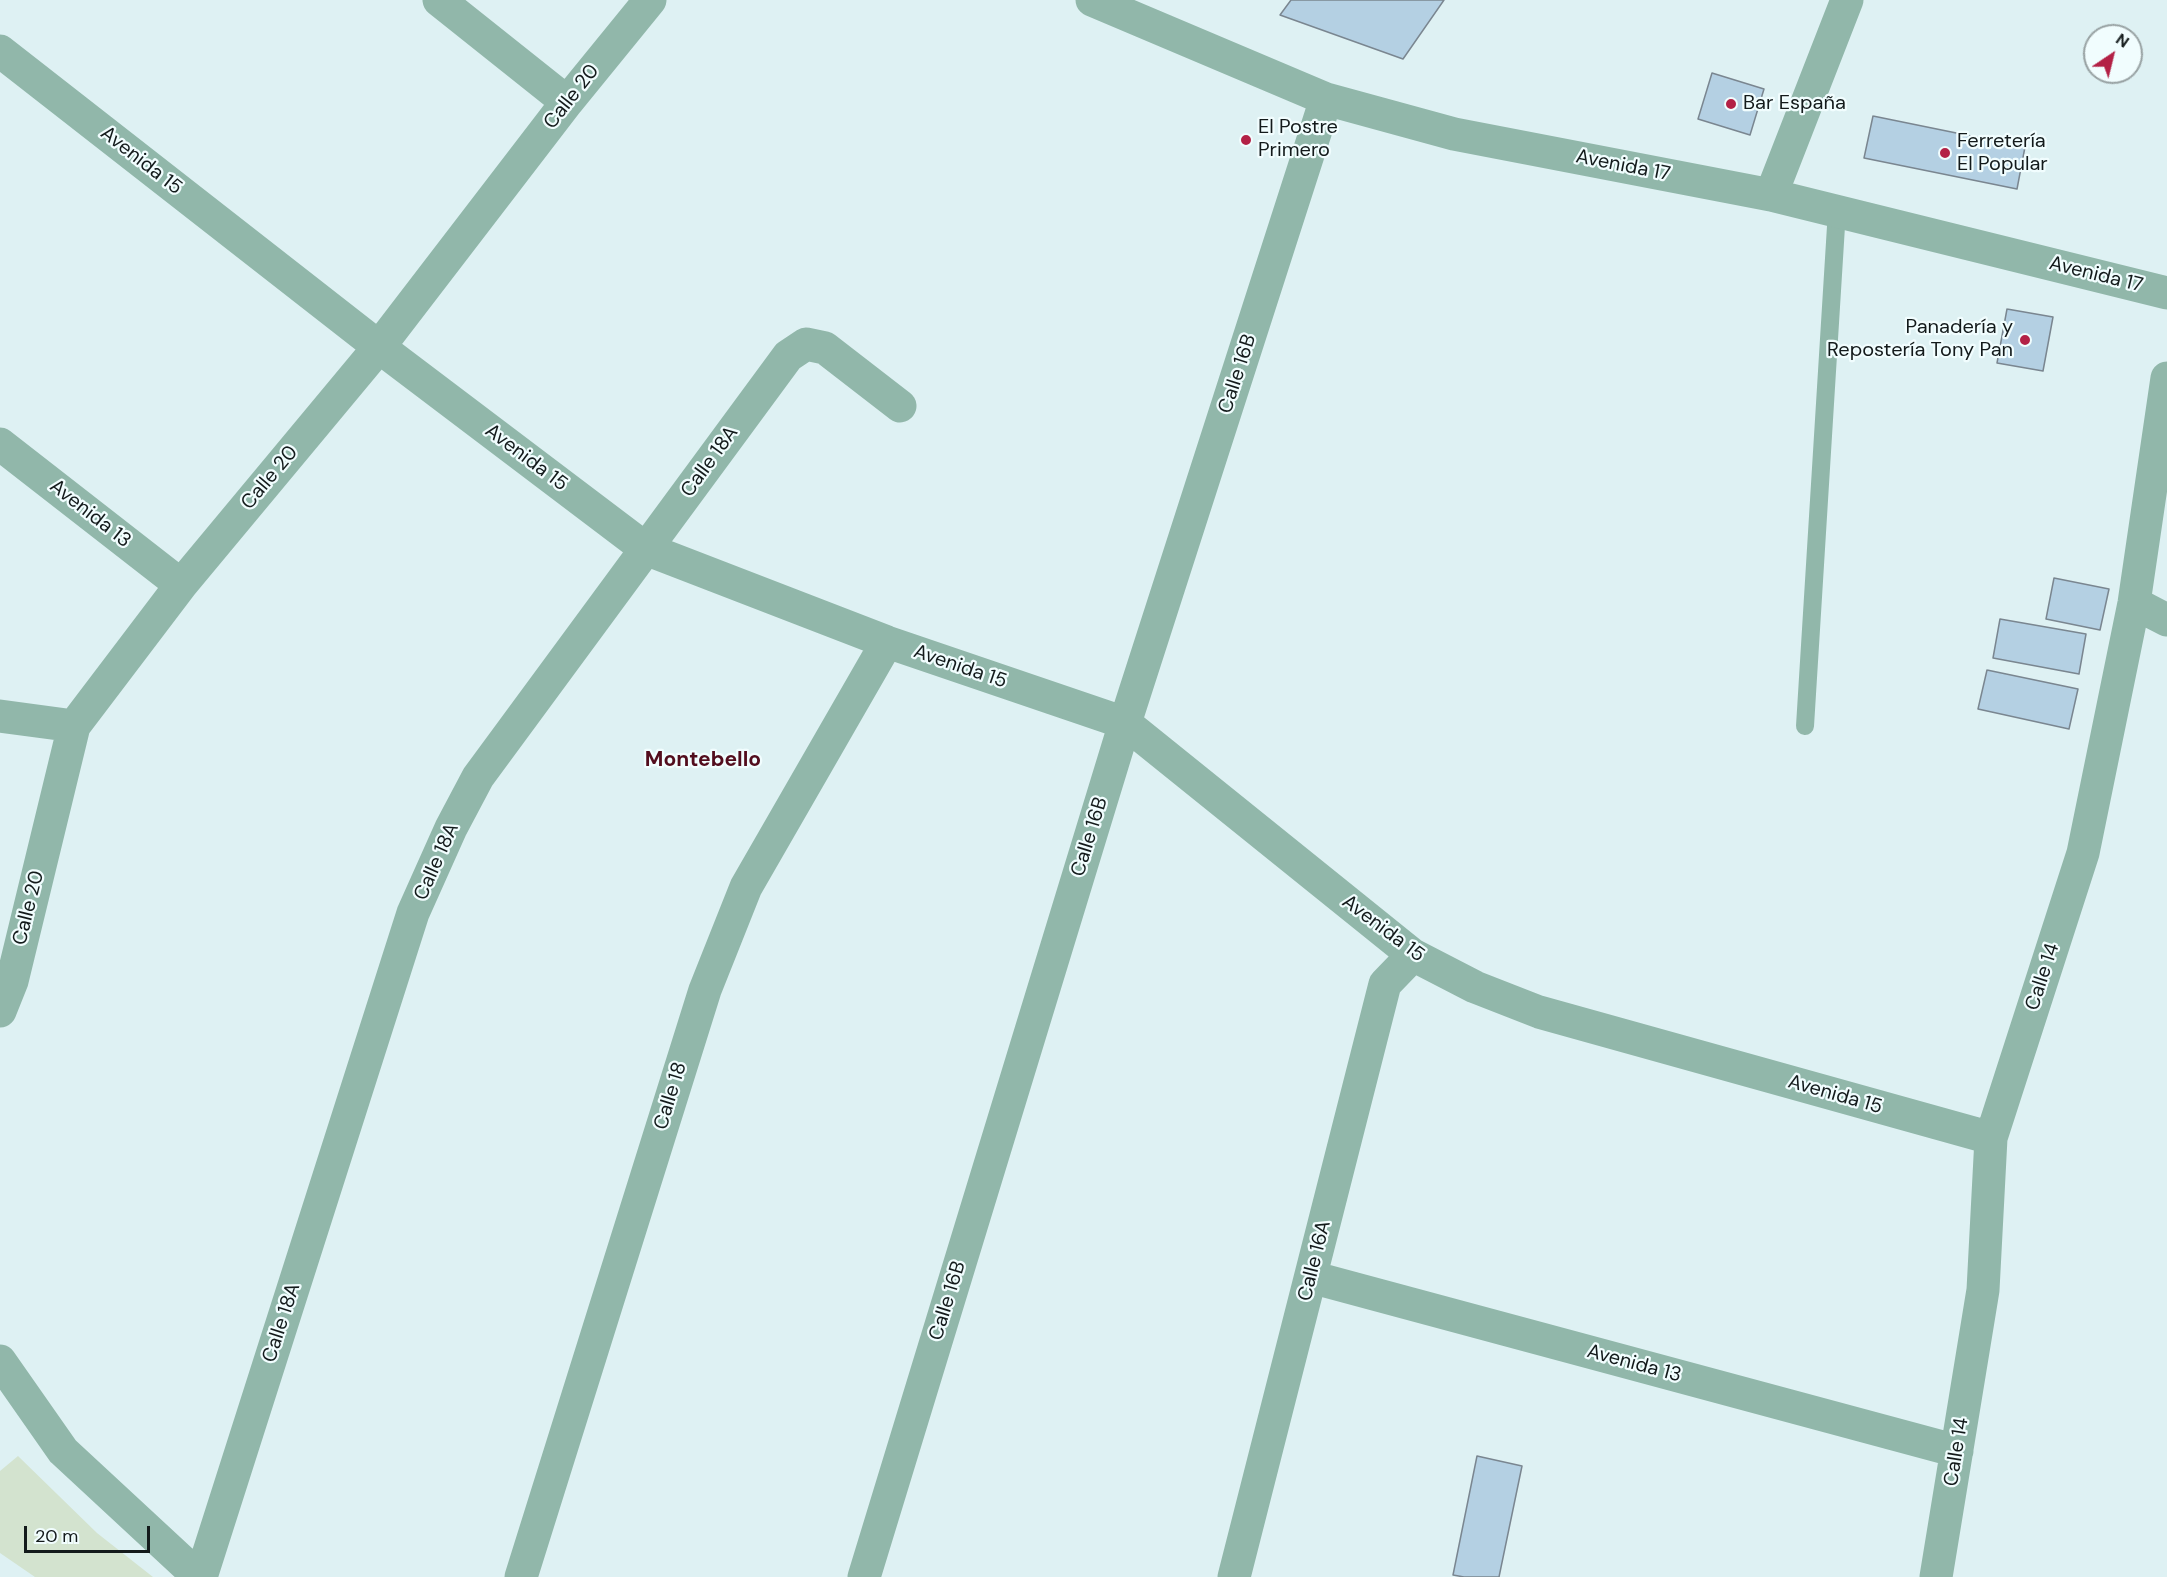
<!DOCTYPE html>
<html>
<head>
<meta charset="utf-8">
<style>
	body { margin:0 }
	#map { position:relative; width:2167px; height:1577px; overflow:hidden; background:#def1f3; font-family:"DM Sans",sans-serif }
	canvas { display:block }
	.north { position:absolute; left:2083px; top:24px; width:60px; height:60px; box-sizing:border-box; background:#f1fdfe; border:2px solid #98a2a3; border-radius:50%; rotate:35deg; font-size:16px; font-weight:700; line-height:24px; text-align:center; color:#131a1b }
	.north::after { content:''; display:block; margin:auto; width:21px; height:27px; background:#b32146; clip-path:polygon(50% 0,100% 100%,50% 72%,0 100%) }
	.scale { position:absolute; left:24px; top:1526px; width:126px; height:27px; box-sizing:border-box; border:3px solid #131a1b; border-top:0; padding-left:8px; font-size:18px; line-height:21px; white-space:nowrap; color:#131a1b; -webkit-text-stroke:4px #f1fdfe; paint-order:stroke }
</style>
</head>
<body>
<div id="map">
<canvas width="2167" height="1577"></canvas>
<div class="north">N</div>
<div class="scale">20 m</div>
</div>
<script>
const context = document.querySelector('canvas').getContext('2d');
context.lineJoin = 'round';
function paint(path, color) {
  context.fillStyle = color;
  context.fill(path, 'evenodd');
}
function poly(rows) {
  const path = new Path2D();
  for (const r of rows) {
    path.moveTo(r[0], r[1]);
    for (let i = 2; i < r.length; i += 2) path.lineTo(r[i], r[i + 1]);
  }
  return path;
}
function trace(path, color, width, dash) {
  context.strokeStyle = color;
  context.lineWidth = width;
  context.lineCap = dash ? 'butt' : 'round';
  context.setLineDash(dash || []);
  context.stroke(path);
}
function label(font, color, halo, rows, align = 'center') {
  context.font = font + ' "DM Sans",sans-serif';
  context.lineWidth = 4.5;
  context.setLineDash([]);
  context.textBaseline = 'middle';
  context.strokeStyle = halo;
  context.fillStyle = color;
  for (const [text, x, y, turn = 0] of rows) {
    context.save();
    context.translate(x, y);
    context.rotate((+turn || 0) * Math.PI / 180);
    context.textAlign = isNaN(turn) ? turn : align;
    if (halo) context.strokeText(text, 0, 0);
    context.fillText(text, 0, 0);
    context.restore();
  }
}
const green = poly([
	[18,1456,97,1533,153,1577,35,1577,0,1553,0,1471]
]);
const building = poly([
	[1291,0,1444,0,1403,59,1280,15,1291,0],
	[1712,73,1764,89,1750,135,1698,119,1712,73],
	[1873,116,2025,147,2017,189,1864,158,1873,116],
	[2007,309,2053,317,2043,371,1997,363,2007,309],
	[2054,578,2109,589,2100,630,2046,619,2054,578],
	[2000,619,2086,634,2079,674,1993,658,2000,619],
	[1987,670,2078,689,2069,729,1978,709,1987,670],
	[1477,1456,1522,1466,1499,1577,1464,1577,1453,1575,1477,1456]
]);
const service = poly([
	[1805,726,1837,210]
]);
const minor = poly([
	[439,0,567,102],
	[1092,0,1326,99,1454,134,1771,195,2167,293],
	[0,51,379,347,646,549,887,642,1125,723,1413,955,1475,987,1539,1012,1991,1138],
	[1771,195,1847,0],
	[0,444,181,585],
	[2134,603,2167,620],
	[0,716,74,726],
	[0,1011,12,981,74,726,181,585,379,347,567,102,650,0],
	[1311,1277,1957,1451],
	[0,1361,63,1451,199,1577],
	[201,1577,413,913,451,828,478,777,788,356,806,344,825,348,900,406],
	[521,1577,705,990,746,887,887,642],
	[864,1577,1125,723,1326,99],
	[1234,1577,1385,984,1413,955],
	[1936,1577,1983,1290,1991,1138,2083,853,2134,603,2167,378]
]);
const markers = [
	[1731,104,6,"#b32146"],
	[1246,140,6,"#b32146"],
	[1945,153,6,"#b32146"],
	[2025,340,6,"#b32146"]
];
const streetNames = [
	["Calle 20",572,97,-52],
	["Avenida 15",141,161,38],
	["Avenida 17",1623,166,11],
	["Avenida 17",2096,275,14],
	["Calle 16B",1238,374,-72],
	["Avenida 15",526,458,37],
	["Calle 18A",710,462,-54],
	["Calle 20",270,478,-50],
	["Avenida 13",90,514,38],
	["Avenida 15",960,667,19],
	["Calle 16B",1090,837,-73],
	["Calle 18A",437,862,-66],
	["Calle 20",29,908,-76],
	["Avenida 15",1383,929,37],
	["Calle 14",2043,977,-72],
	["Avenida 15",1835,1095,16],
	["Calle 18",671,1096,-73],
	["Calle 16A",1315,1261,-76],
	["Calle 16B",948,1301,-73],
	["Calle 18A",282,1323,-72],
	["Avenida 13",1634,1364,15],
	["Calle 14",1957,1452,-81]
];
const poiNames = [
	["Bar España",1743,104],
	["El Postre",1258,128],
	["Primero",1258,151],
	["Ferretería",1957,142],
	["El Popular",1957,165],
	["Panadería y",2013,328,"right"],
	["Repostería Tony Pan",2013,351,"right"]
];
const neighbourhoodNames = [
	["Montebello",703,760]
];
paint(green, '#d3e3cf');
paint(building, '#b4d0e3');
trace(building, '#7a8690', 1.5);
trace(service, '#91b7aa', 18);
trace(minor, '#91b7aa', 33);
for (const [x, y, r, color] of markers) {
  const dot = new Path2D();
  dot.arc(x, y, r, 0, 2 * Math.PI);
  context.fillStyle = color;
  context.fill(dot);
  trace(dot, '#f1fdfe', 2);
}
label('20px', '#131a1b', '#f1fdfe', streetNames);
label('20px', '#131a1b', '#f1fdfe', poiNames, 'left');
label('bold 21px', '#520d1d', '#f1fdfe', neighbourhoodNames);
</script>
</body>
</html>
